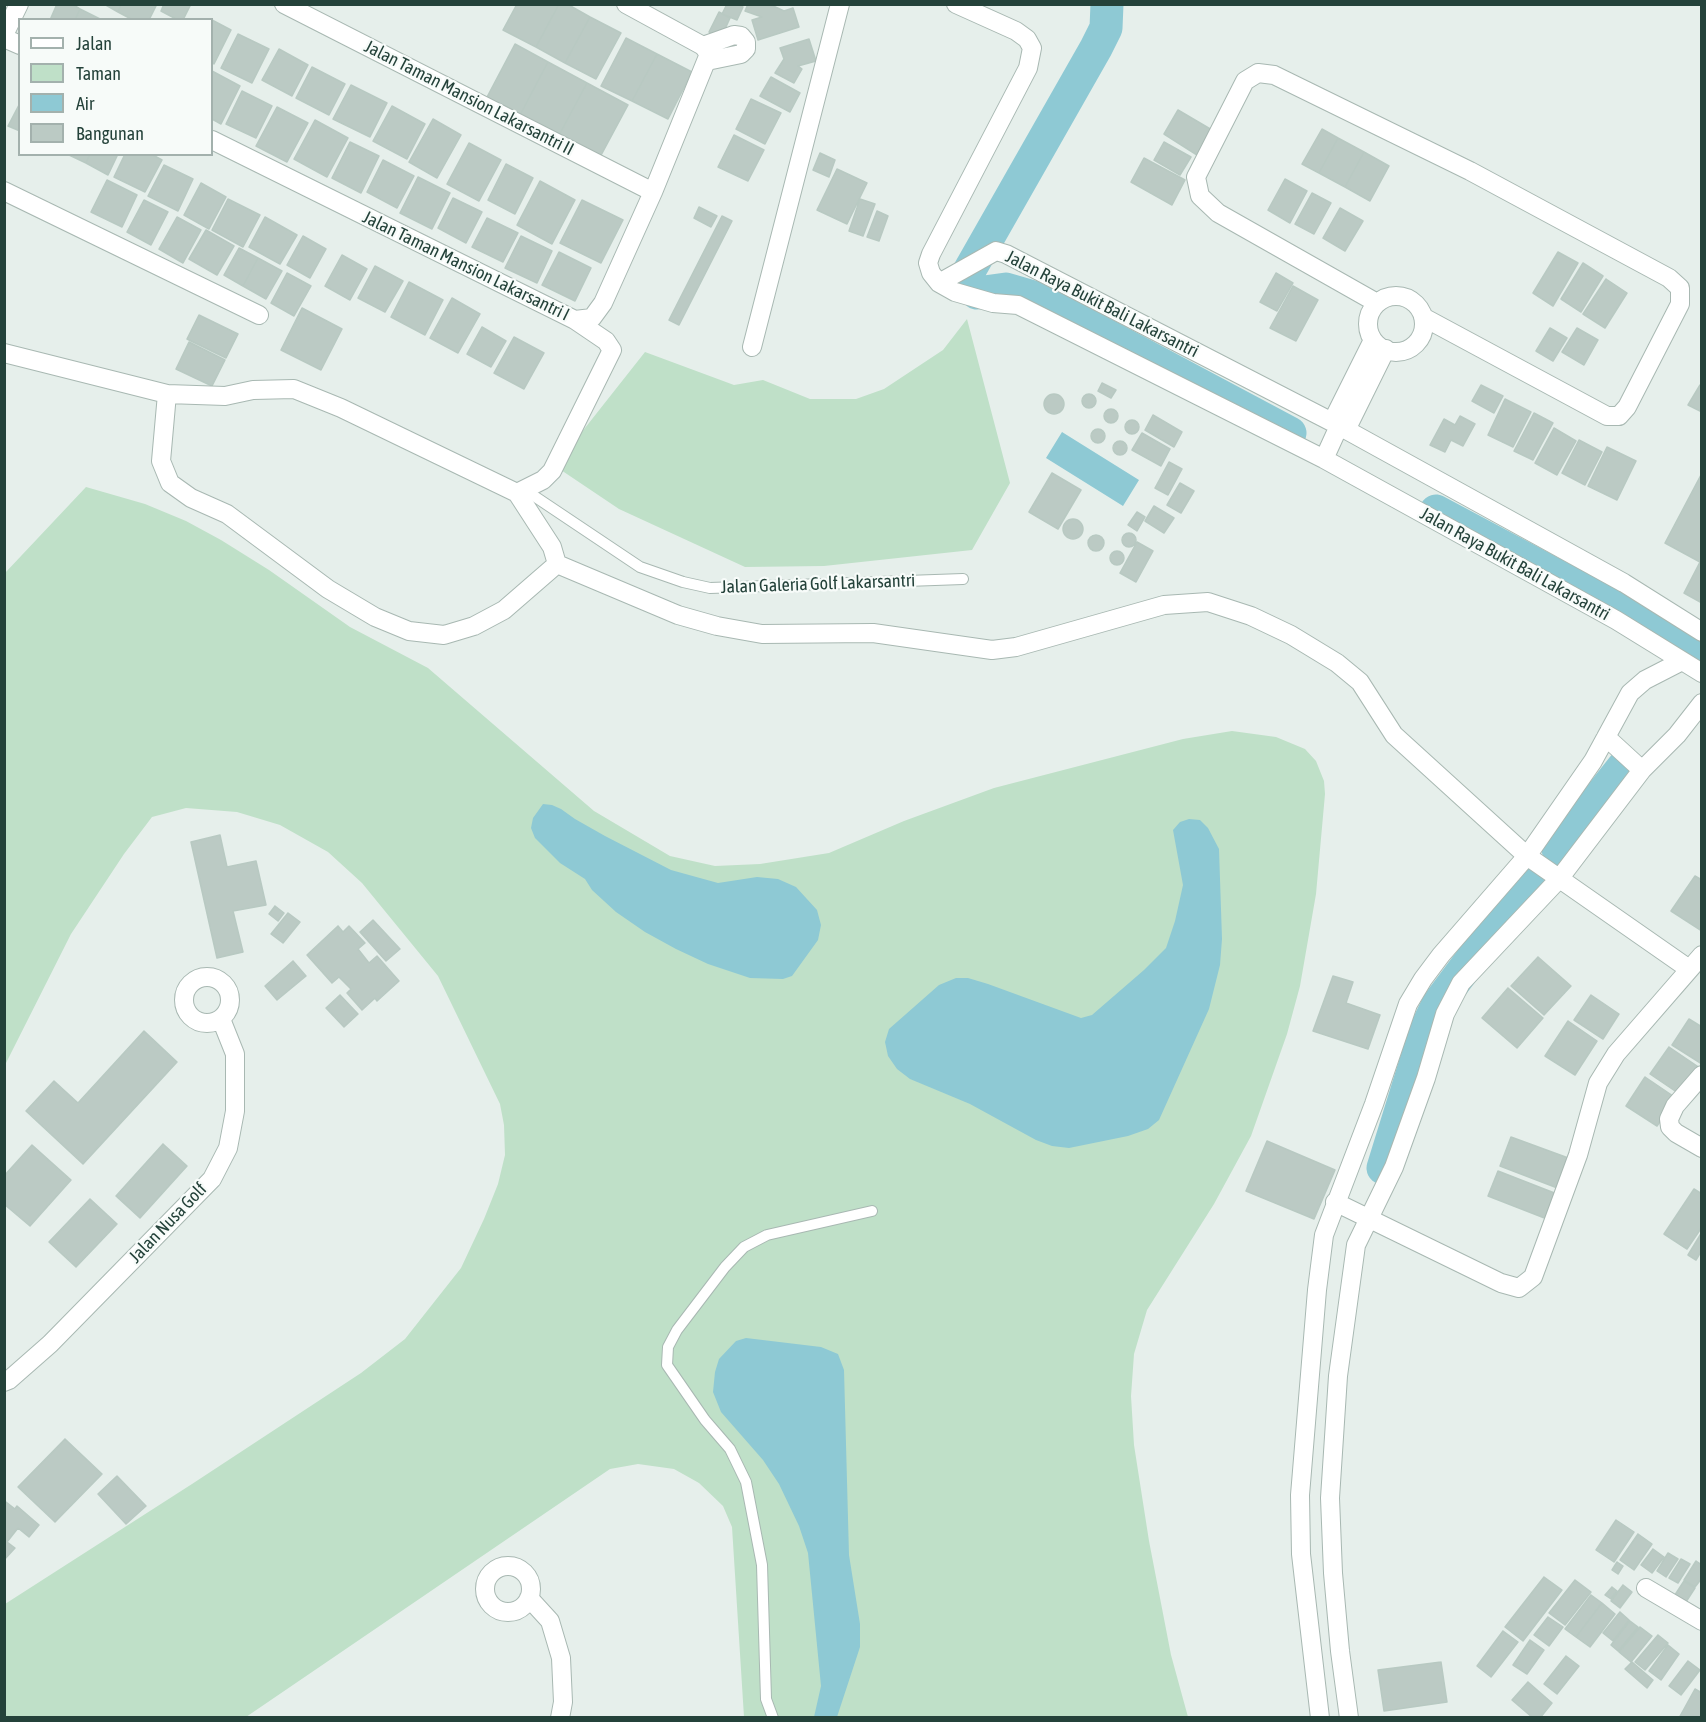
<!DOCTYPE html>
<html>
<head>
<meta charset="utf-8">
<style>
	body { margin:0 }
	#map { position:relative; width:1706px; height:1722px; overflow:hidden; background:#e6efeb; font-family:"Asap Condensed",sans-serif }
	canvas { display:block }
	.frame { position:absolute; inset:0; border:6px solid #24423a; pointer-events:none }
	.legend { position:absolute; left:18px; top:18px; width:195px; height:138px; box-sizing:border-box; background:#f7fbf9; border:2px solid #a3b1ad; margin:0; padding:8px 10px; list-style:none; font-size:18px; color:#24423a }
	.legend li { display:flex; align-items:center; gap:12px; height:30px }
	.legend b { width:30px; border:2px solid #a3b1ad }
</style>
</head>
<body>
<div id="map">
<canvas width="1706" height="1722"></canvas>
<div class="frame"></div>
<ul class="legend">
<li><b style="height:8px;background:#fff"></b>Jalan</li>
<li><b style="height:16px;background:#bfe0c8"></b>Taman</li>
<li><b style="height:16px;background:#8ec9d4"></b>Air</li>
<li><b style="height:16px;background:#bbcac4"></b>Bangunan</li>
</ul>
</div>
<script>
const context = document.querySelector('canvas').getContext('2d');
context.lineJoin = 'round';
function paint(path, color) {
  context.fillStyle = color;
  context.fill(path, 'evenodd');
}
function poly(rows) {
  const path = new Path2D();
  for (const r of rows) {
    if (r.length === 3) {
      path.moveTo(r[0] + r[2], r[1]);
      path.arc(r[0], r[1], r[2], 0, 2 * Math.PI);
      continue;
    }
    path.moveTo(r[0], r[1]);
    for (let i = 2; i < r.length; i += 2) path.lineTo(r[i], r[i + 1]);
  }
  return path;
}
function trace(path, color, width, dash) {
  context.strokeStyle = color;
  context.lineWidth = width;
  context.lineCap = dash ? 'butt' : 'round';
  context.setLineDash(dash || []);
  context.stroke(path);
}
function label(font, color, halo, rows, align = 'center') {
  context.font = font + ' "Asap Condensed",sans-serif';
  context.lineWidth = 4.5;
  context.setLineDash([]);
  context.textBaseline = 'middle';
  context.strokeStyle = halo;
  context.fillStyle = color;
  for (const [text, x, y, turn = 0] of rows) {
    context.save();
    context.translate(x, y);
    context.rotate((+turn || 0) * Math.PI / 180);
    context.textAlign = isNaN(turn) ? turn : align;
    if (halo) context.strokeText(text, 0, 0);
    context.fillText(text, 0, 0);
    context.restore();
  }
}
const green = poly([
	[967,319,1010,483,972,550,824,566,745,567,619,509,555,466,645,352,734,385,763,380,810,399,856,399,884,389,943,350],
	[86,487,145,504,186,521,221,540,269,570,350,627,428,668,594,811,670,856,715,866,760,864,829,853,904,821,994,788,1183,739,1232,731,1276,737,1305,749,1316,761,1324,781,1325,794,1316,894,1300,986,1287,1034,1251,1136,1214,1204,1147,1310,1134,1354,1131,1396,1134,1445,1149,1541,1171,1655,1188,1717,744,1717,732,1527,723,1506,699,1483,674,1469,638,1464,610,1469,246,1717,5,1717,5,1604,192,1484,361,1373,405,1339,461,1268,484,1219,498,1184,505,1155,504,1125,500,1104,438,976,362,883,328,852,280,825,237,812,186,808,152,817,124,854,71,934,5,1065,5,573]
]);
const water = poly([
	[1062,432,1139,480,1123,506,1046,458],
	[543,804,552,805,561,809,575,819,605,836,671,870,718,883,757,877,778,879,796,887,817,910,821,925,818,940,792,976,783,979,750,978,708,964,676,949,645,932,616,912,592,890,585,879,560,863,535,838,531,828,533,818],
	[1189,819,1200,820,1208,828,1219,849,1222,939,1220,965,1209,1009,1159,1120,1148,1129,1128,1136,1069,1148,1052,1146,1036,1140,970,1104,910,1079,897,1069,888,1056,885,1042,889,1029,939,985,956,978,968,978,988,984,1081,1018,1092,1015,1144,970,1166,948,1175,921,1183,885,1173,830,1180,822],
	[746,1338,821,1347,838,1354,844,1370,849,1555,860,1624,860,1647,837,1717,814,1717,821,1686,808,1553,799,1526,779,1484,763,1460,721,1412,713,1392,715,1372,719,1359,736,1341]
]);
const river = poly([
	[968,273,1096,48,1106,28,1107,4],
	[977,293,1006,289,1037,298,1290,433],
	[1436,511,1702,653],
	[1558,849,1623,767],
	[1383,1168,1426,1029,1438,1004,1528,884]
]);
const building = poly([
	[57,4,72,4,80,9,75,20,50,20,57,4],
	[104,4,121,4,118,12,104,4],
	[121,4,157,4,149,20,133,20,118,12,121,4],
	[164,4,191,4,183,20,178,20,161,11,164,4],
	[517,4,559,4,536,47,503,30,517,4],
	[559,4,567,4,590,17,565,63,536,47,559,4],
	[727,4,736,4,743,7,737,20,722,14,727,4],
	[748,4,769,4,784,11,793,8,799,27,758,40,752,20,762,17,745,11,748,4],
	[80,9,102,20,75,20,80,9],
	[719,12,730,18,721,38,709,32,719,12],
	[590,17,621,33,596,79,565,63,590,17],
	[212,20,231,30,214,64,212,62,212,20],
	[238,34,269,49,252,83,221,68,238,34],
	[626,38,657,54,632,101,601,86,626,38],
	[809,39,816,61,798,66,802,69,794,83,775,73,784,59,780,48,809,39],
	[515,44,548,62,519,117,486,99,515,44],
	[279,49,308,65,292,96,262,80,279,49],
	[657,54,692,72,668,119,632,101,657,54],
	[548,62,587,83,558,137,519,117,548,62],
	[312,67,345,84,329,115,296,98,312,67],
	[212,71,240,86,221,124,212,119,212,71],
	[771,77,800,93,790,112,760,96,771,77],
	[587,83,628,105,599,159,558,137,587,83],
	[351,85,387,103,370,137,333,119,351,85],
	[242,91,272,106,256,138,226,124,242,91],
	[751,99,781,113,765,144,736,129,751,99],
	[20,103,20,131,8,126,20,103],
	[392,106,425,124,407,159,373,141,392,106],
	[277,107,308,123,287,162,256,146,277,107],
	[1178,110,1212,130,1197,155,1164,134,1178,110],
	[433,119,461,135,437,178,409,162,433,119],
	[315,120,348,138,327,177,294,159,315,120],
	[1322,129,1338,138,1319,173,1302,164,1322,129],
	[734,135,764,150,748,181,718,167,734,135],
	[1338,138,1364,152,1345,187,1319,173,1338,138],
	[350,142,379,156,361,193,332,178,350,142],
	[1164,142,1191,157,1180,175,1154,160,1164,142],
	[469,143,501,160,479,201,447,184,469,143],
	[1364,152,1389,166,1370,201,1345,187,1364,152],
	[820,153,835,160,829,177,813,170,820,153],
	[67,154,90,154,86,163,67,154],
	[90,154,118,154,108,175,86,163,90,154],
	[125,154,151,154,162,160,145,192,114,177,125,154],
	[1144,158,1185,180,1172,205,1131,182,1144,158],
	[383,160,414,176,397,208,367,192,383,160],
	[506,164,533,178,515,214,488,200,506,164],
	[164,165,193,179,178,211,148,196,164,165],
	[837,169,867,183,847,224,817,210,837,169],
	[418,177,450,193,432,229,400,213,418,177],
	[1285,179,1307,191,1290,223,1268,210,1285,179],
	[107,180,137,195,122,227,91,212,107,180],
	[540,181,575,200,552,244,517,225,540,181],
	[201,183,226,197,209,229,184,215,201,183],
	[1312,193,1331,203,1314,234,1295,224,1312,193],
	[453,198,482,212,466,243,438,228,453,198],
	[228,199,260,215,243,247,212,230,228,199],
	[860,199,875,204,863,236,849,231,860,199],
	[144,200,168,212,151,245,127,232,144,200],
	[582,200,623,220,601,263,560,243,582,200],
	[699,207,717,216,711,227,694,218,699,207],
	[1340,208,1363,221,1345,251,1323,238,1340,208],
	[877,211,888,216,879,241,867,237,877,211],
	[722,216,732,221,679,325,669,320,722,216],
	[177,217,201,230,183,263,159,249,177,217],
	[265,217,297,235,280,264,249,247,265,217],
	[487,218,518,233,503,262,472,247,487,218],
	[206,230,234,246,217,275,189,259,206,230],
	[303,236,326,249,310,278,287,265,303,236],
	[521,236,552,251,537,283,505,268,521,236],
	[239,248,258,258,243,286,224,275,239,248],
	[559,252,591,268,575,301,542,285,559,252],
	[1558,252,1578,263,1553,306,1533,293,1558,252],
	[342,255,367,269,350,300,325,286,342,255],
	[258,258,282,271,266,299,243,286,258,258],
	[1583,263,1603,276,1581,312,1561,299,1583,263],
	[375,266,403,281,385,312,358,298,375,266],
	[287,273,311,286,294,316,271,303,287,273],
	[1276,273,1293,283,1277,311,1260,302,1276,273],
	[1606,279,1627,293,1605,328,1583,314,1606,279],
	[409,282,443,300,425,335,391,317,409,282],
	[1293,286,1318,300,1296,341,1270,328,1293,286],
	[452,298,480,314,458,353,430,338,452,298],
	[302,308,342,329,321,370,281,350,302,308],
	[199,315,238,334,226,358,187,339,199,315],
	[482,327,506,341,491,367,467,354,482,327],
	[1550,328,1567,338,1553,361,1536,351,1550,328],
	[1577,328,1598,340,1584,365,1562,352,1577,328],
	[514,337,544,353,524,389,494,373,514,337],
	[189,342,225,360,212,386,176,369,189,342],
	[1102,383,1116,390,1111,398,1098,391,1102,383],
	[1481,385,1503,396,1494,413,1472,401,1481,385],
	[1700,385,1702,386,1702,412,1688,405,1700,385],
	[1089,401,7],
	[1054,404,10],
	[1505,399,1531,412,1513,447,1488,435,1505,399],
	[1111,416,7],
	[1534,413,1553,423,1533,460,1514,451,1534,413],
	[1153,415,1182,432,1174,447,1145,430,1153,415],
	[1460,416,1475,424,1463,446,1451,440,1445,452,1430,445,1444,419,1455,425,1460,416],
	[1132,427,7],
	[1554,428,1576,441,1557,475,1535,463,1554,428],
	[1098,436,7],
	[1142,433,1170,449,1161,466,1132,450,1142,433],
	[1579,440,1602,452,1585,485,1562,473,1579,440],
	[1120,448,7],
	[1607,447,1636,461,1617,500,1588,486,1607,447],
	[1169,462,1182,469,1168,495,1155,488,1169,462],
	[1052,473,1081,490,1058,529,1029,512,1052,473],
	[1702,473,1702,603,1684,593,1700,562,1665,543,1702,473],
	[1180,483,1194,491,1181,513,1167,505,1180,483],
	[1154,506,1174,518,1164,533,1145,521,1154,506],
	[1137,512,1145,517,1137,531,1128,525,1137,512],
	[1073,529,10],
	[1129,540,7],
	[1096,543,8],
	[1137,542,1153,551,1136,582,1120,573,1137,542],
	[1117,558,7],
	[220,835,227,867,256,861,266,905,233,911,243,952,217,958,191,842,220,835],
	[1695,876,1702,880,1702,931,1671,911,1695,876],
	[275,906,284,913,278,921,269,914,275,906],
	[288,913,300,922,283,943,271,934,288,913],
	[373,920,400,949,386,961,360,932,373,920],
	[338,926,343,932,349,926,365,943,358,949,369,963,377,956,399,981,377,1001,375,998,362,1010,347,993,351,989,339,977,332,983,307,955,338,926],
	[1538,957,1571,986,1544,1015,1511,986,1538,957],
	[293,961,306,976,277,1000,265,986,293,961],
	[1333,976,1353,982,1346,1003,1380,1015,1368,1049,1313,1031,1333,976],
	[1508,988,1543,1018,1517,1048,1482,1018,1508,988],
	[340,995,358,1014,344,1027,326,1008,340,995],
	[1591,995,1619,1014,1603,1039,1574,1020,1591,995],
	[1689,1019,1702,1027,1702,1064,1672,1045,1689,1019],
	[1568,1021,1597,1041,1575,1075,1545,1056,1568,1021],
	[144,1031,177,1062,83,1164,26,1111,54,1081,78,1103,144,1031],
	[1669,1047,1700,1068,1681,1095,1650,1074,1669,1047],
	[1645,1077,1676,1098,1657,1126,1626,1106,1645,1077],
	[1511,1137,1571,1159,1560,1189,1500,1166,1511,1137],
	[1267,1141,1335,1170,1314,1219,1246,1191,1267,1141],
	[163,1144,187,1166,140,1218,116,1196,163,1144],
	[32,1145,71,1180,30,1226,4,1204,4,1176,32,1145],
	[1498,1171,1557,1194,1547,1219,1488,1196,1498,1171],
	[1694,1189,1702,1194,1702,1227,1687,1249,1664,1234,1694,1189],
	[90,1199,117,1224,76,1267,49,1242,90,1199],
	[1702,1232,1702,1250,1696,1260,1688,1255,1702,1232],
	[65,1439,102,1474,55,1522,18,1487,65,1439],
	[117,1476,146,1506,126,1524,98,1494,117,1476],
	[6,1502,15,1509,17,1506,39,1525,29,1537,18,1528,7,1542,15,1548,4,1560,4,1503,6,1502],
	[1616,1520,1634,1532,1614,1562,1596,1550,1616,1520],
	[1638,1534,1652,1544,1634,1570,1620,1560,1638,1534],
	[1653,1549,1664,1557,1652,1573,1641,1565,1653,1549],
	[1668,1553,1678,1559,1666,1577,1657,1571,1668,1553],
	[1681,1559,1690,1564,1678,1583,1669,1578,1681,1559],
	[1696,1561,1702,1565,1702,1578,1695,1587,1684,1580,1696,1561],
	[1617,1562,1623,1566,1618,1574,1612,1570,1617,1562],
	[1544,1577,1562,1590,1523,1641,1505,1627,1544,1577],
	[1575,1580,1591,1592,1565,1625,1549,1613,1575,1580],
	[1684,1581,1695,1588,1682,1608,1671,1601,1684,1581],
	[1623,1585,1632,1592,1620,1608,1611,1601,1623,1585],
	[1612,1587,1617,1591,1611,1599,1605,1595,1612,1587],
	[1591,1595,1602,1603,1576,1637,1565,1629,1591,1595],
	[1602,1603,1615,1614,1590,1647,1576,1637,1602,1603],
	[1620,1612,1629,1620,1613,1641,1603,1633,1620,1612],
	[1548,1617,1563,1627,1549,1646,1534,1635,1548,1617],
	[1630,1621,1638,1627,1618,1651,1611,1645,1630,1621],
	[1640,1627,1652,1636,1631,1662,1619,1652,1640,1627],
	[1503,1631,1518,1642,1491,1677,1477,1666,1503,1631],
	[1658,1635,1668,1643,1645,1670,1635,1662,1658,1635],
	[1530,1640,1544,1650,1527,1674,1513,1665,1530,1640],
	[1668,1645,1679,1654,1661,1680,1649,1671,1668,1645],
	[1566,1656,1579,1666,1557,1694,1544,1684,1566,1656],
	[1688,1661,1700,1670,1681,1695,1669,1686,1688,1661],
	[1441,1662,1447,1702,1384,1711,1378,1670,1441,1662],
	[1632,1662,1653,1680,1647,1688,1625,1669,1632,1662],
	[1528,1682,1552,1703,1540,1718,1533,1718,1512,1700,1528,1682],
	[1695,1689,1702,1693,1702,1713,1699,1718,1679,1718,1695,1689]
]);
const lane = poly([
	[518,493,534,496,640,567,683,582,710,588,963,579],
	[773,1718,766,1699,762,1565,746,1482,730,1449,705,1420,667,1365,668,1347,677,1330,725,1267,744,1247,767,1235,872,1211]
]);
const street = poly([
	[284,4,653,192],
	[956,4,1016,31,1027,39,1032,48,1028,68,931,254,928,263,931,273,939,283,955,292,993,303,1018,305,1324,459,1616,620,1702,673],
	[4,35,19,4],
	[4,38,20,45],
	[703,46,734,35,741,36,746,42,746,49,741,54,707,61],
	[212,140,575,320,592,318,603,303,653,192,709,54,703,46,626,4],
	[4,191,259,315],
	[939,283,996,251,1006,254,1332,422,1624,583,1702,632],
	[1396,324,28],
	[1377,303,1218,213,1200,196,1196,177,1245,81,1258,73,1274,75,1470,171,1669,278,1680,288,1680,304,1627,407,1619,416,1607,416,1423,317],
	[752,347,840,4],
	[4,353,167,394,225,396,253,390,294,389,341,408,517,493,552,547,557,564,678,615,717,626,762,634,873,633,992,650,1016,647,1164,605,1208,602,1251,616,1291,635,1337,663,1360,682,1394,735,1527,856,1689,969],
	[167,394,161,461,170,483,191,498,227,514,328,589,375,617,409,631,444,635,474,626,504,610,557,564],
	[1332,422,1373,340],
	[1346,430,1386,349],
	[1324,459,1339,426],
	[517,493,543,480,552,471,612,350,606,341,575,320],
	[1606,737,1642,770],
	[207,1000,23],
	[1702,1075,1675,1106,1669,1119,1670,1127,1676,1133,1702,1148],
	[1335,1202,1501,1283,1519,1288,1533,1277,1578,1155,1598,1083,1616,1054,1702,955],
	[4,1382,9,1380,50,1344,212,1179,228,1148,235,1111,235,1054,221,1019],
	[508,1589,23],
	[1646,1588,1702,1621],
	[529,1598,550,1621,561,1658,563,1702,560,1718],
	[1320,1718,1301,1554,1300,1495,1317,1290,1324,1235,1374,1104,1408,1004,1423,979,1441,955,1527,856,1593,761,1630,693,1645,680,1682,661],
	[1349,1718,1340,1651,1333,1573,1330,1498,1338,1376,1356,1245,1394,1167,1426,1078,1445,1014,1461,983,1559,879,1642,770,1677,735,1702,703]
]);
const streetNames = [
	["Jalan Taman Mansion Lakarsantri II",469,98,27],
	["Jalan Taman Mansion Lakarsantri I",466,266,26],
	["Jalan Raya Bukit Bali Lakarsantri",1102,304,27],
	["Jalan Raya Bukit Bali Lakarsantri",1515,564,29],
	["Jalan Galeria Golf Lakarsantri",818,584,-2],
	["Jalan Nusa Golf",168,1223,-46]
];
paint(green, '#bfe0c8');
paint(water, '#8ec9d4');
trace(river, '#8ec9d4', 33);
paint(building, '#bbcac4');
trace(building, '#b8c9c2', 1.5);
trace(lane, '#a8b8b2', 12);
trace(street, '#a8b8b2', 20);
trace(lane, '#fff', 10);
trace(street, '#fff', 18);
label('18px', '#24423a', '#f7fbf9', streetNames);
</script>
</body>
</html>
